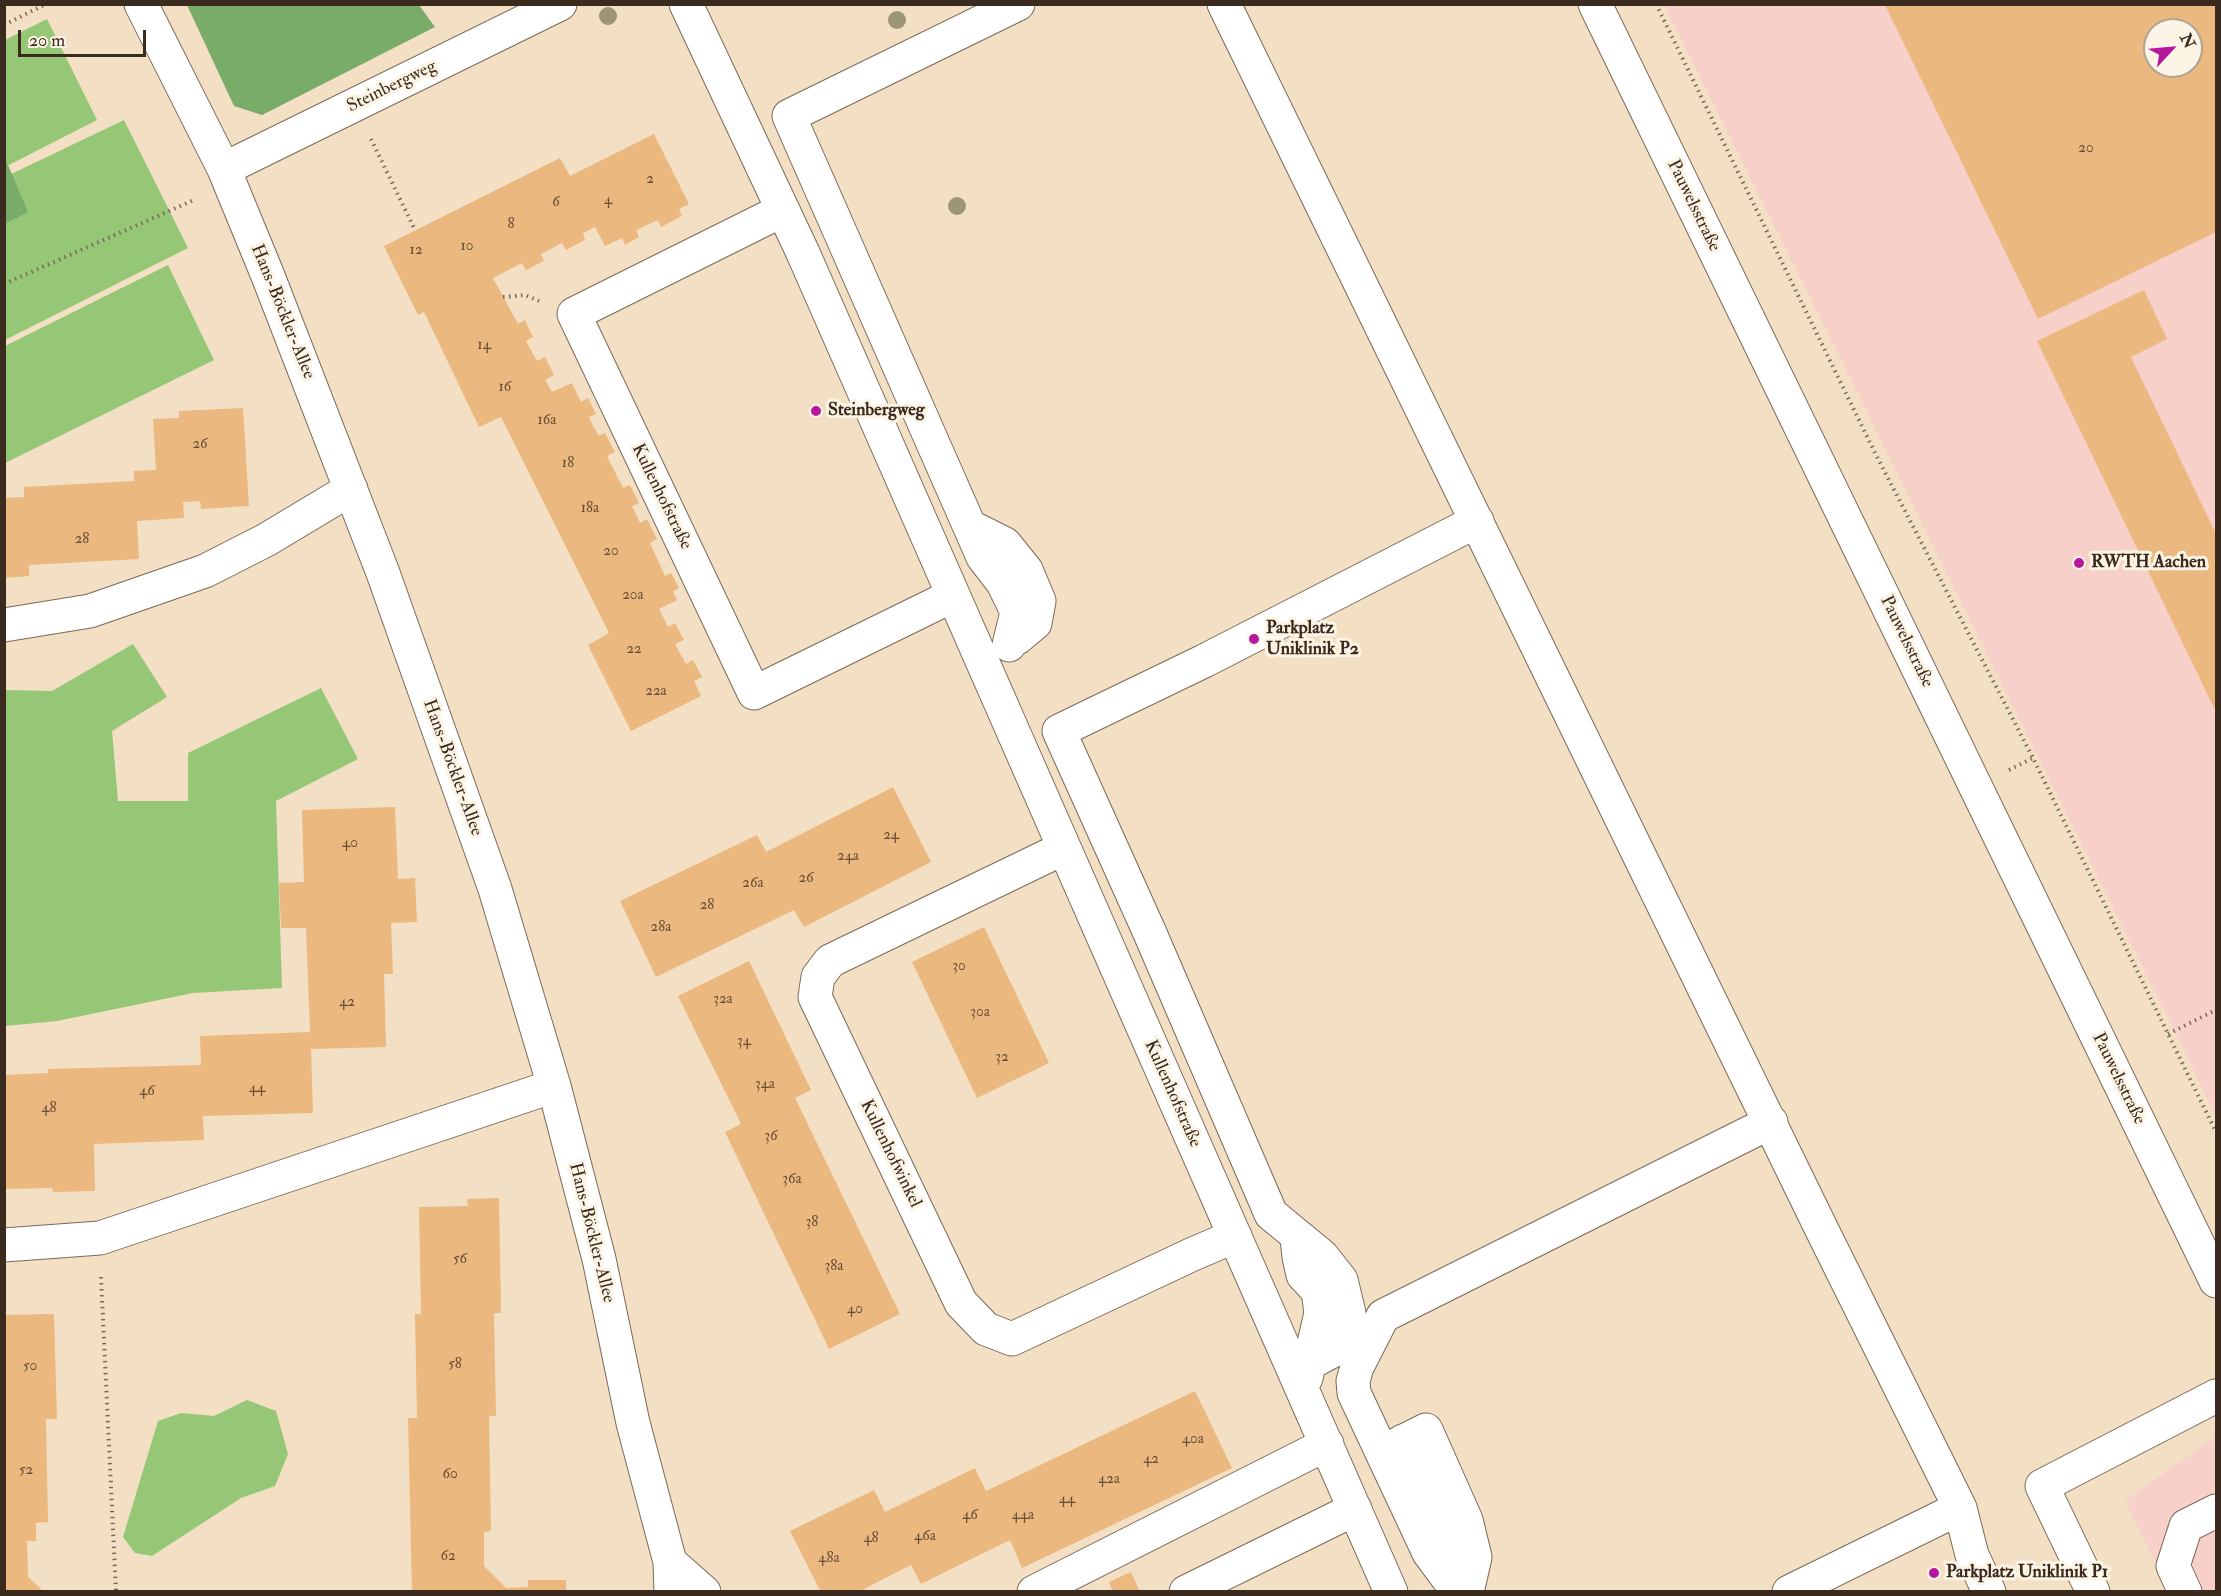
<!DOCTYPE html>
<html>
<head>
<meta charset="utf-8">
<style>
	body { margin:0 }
	#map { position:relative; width:2221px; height:1596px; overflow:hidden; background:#f3dfc3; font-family:"IM FELL Double Pica",serif }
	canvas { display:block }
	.frame { position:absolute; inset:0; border:6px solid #3b2a1e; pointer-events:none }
	.north { position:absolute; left:2143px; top:18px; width:60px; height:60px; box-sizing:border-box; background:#fcf5e5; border:2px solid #afa495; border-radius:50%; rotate:64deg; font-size:16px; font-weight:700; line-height:24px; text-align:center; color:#3b2a1e }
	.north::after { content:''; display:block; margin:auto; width:21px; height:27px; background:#b5179e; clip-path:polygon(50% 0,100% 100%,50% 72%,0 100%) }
	.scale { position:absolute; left:18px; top:30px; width:128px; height:27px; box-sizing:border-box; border:3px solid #3b2a1e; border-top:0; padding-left:8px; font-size:18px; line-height:21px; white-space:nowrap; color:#3b2a1e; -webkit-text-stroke:4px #fcf5e5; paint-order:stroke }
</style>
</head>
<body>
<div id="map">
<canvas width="2221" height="1596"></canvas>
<div class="frame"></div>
<div class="north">N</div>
<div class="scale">20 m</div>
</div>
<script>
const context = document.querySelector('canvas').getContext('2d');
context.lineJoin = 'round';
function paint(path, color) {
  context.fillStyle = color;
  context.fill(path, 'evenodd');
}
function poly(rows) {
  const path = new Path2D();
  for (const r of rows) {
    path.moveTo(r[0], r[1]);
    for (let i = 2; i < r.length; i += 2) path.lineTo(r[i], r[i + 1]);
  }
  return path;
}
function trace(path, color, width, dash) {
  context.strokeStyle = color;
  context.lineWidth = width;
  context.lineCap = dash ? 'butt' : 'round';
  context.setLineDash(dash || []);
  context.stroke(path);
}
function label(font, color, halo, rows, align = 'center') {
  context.font = font + ' "IM FELL Double Pica",serif';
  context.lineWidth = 6;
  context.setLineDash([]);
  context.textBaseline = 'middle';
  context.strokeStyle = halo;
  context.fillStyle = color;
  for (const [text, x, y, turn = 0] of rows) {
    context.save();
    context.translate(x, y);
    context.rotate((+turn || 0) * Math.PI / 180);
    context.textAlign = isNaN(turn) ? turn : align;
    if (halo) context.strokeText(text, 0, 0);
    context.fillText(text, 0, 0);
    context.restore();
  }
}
const built = poly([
	[1664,5,2216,5,2216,1117,2189,1060],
	[2155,30,2191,30,2191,66,2155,66],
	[2216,1436,2216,1591,2170,1591,2125,1501]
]);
const green = poly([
	[47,19,97,120,5,167,5,40],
	[124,120,188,248,5,340,5,177],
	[168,265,214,360,5,463,5,346],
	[133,644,167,697,112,731,118,801,188,801,188,753,321,688,358,759,276,801,282,988,193,993,57,1021,5,1026,4,690,52,691],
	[247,1400,276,1411,288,1454,275,1486,241,1498,152,1556,135,1553,123,1537,158,1421,181,1413,214,1416]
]);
const forest = poly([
	[187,5,419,5,435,27,262,115,234,106],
	[5,158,28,212,5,224,4,224]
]);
const building = poly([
	[1885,5,2216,5,2216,232,2038,319],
	[2155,30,2191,30,2191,66,2155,66],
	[654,134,689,204,679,209,682,216,661,227,658,220,636,230,639,237,625,245,622,238,605,246,595,227,583,233,585,240,566,250,562,243,541,254,544,261,526,270,522,263,493,278,518,324,525,320,533,337,526,341,537,361,545,357,554,375,545,380,552,392,572,383,581,402,588,398,596,414,589,417,593,426,599,436,605,433,615,452,607,456,623,488,630,485,639,503,632,506,640,523,647,519,657,539,650,543,665,576,671,573,679,588,673,591,677,600,659,609,668,627,675,623,684,640,675,644,686,664,693,660,702,677,694,681,701,696,631,731,588,645,609,633,501,417,479,427,424,312,418,315,384,246,560,158,570,176],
	[2144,290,2167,339,2131,357,2216,534,2216,712,2037,341],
	[243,408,249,506,201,509,200,501,183,502,184,518,137,521,139,559,29,565,29,576,4,578,4,498,24,497,24,487,134,481,134,471,156,470,153,419,179,418,179,411],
	[893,787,931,862,804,927,794,910,656,977,620,901,757,835,766,852],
	[395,807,398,879,415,878,417,922,391,923,393,974,384,974,386,1047,311,1049,313,1113,203,1116,204,1140,94,1144,95,1191,53,1192,52,1188,4,1189,4,1075,48,1073,48,1069,201,1065,200,1036,310,1032,306,928,281,928,279,883,304,882,302,810],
	[984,927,1049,1063,977,1098,912,962],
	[749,961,811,1090,795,1098,900,1314,829,1349,725,1132,741,1124,678,996],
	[499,1198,501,1313,494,1313,496,1416,489,1416,491,1531,484,1532,484,1566,506,1588,528,1587,528,1580,566,1580,566,1592,412,1592,408,1418,417,1418,415,1314,421,1314,419,1207,468,1206,467,1199],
	[54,1314,57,1419,46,1419,48,1522,36,1523,36,1541,27,1541,28,1577,44,1592,4,1592,4,1315],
	[1195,1391,1232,1468,1022,1568,1010,1540,921,1584,911,1565,858,1592,821,1592,790,1531,874,1490,885,1512,975,1468,986,1491],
	[1131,1572,1140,1592,1113,1592,1109,1582]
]);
const path = poly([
	[1656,4,1876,455,2033,758,2216,1132],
	[4,25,46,4],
	[371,139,415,230],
	[4,284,194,200],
	[503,297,525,295,539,301],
	[2009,770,2033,758],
	[2168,1034,2216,1010],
	[101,1277,116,1592]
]);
const minor = poly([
	[141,4,224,169,268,276,383,573,495,889,554,1086,599,1259,633,1423,670,1562],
	[686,4,803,253,1391,1592],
	[1224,4,1822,1230,1960,1508,1972,1555,1989,1592],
	[1595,4,2216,1281],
	[224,169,560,4],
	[783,210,574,314,754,693,952,596],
	[971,527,1005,544,1026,570,1039,601,1035,623,1017,638],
	[4,625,90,611,205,571,266,540,351,489],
	[1009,645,1017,612,1003,583,983,557,789,116,1018,4],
	[1064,848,830,961,818,977,815,997,961,1303,986,1329,1012,1339,1193,1254,1235,1236],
	[1297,1238,1299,1257,1303,1275,1318,1291,1321,1313,1306,1378],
	[4,1245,100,1238,554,1086],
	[1310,1363,1336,1349,1349,1313,1341,1280,1322,1256,1271,1214,1149,931,1059,731,1204,661,1477,521],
	[1403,1441,1451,1546,1458,1575],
	[1382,1452,1426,1430,1466,1520,1475,1557,1467,1592],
	[671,1592,670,1562,704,1592],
	[1034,1592,1327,1444],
	[1186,1592,1355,1509],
	[1458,1592,1429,1553,1354,1393,1353,1381,1357,1367,1383,1316,1771,1122],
	[1789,1592,1960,1508],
	[2093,1592,2042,1486,2216,1396],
	[2185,1592,2173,1566,2186,1526,2216,1511]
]);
const trees = [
	[608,16],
	[897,20],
	[957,206]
];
const markers = [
	[816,411,6,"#b5179e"],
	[2079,563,6,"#b5179e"],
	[1254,639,6,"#b5179e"],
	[1934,1573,6,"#b5179e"]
];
const numberNames = [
	["20",2086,149],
	["2",650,180],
	["4",608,201],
	["6",556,203],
	["8",511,225],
	["10",467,247],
	["12",416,251],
	["14",484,346],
	["16",505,388],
	["16a",547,421],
	["26",200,445],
	["18",568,464],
	["18a",590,509],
	["28",82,540],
	["20",611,552],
	["20a",633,596],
	["22",634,650],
	["22a",656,692],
	["24",891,836],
	["40",350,844],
	["24a",848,857],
	["26",806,879],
	["26a",753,884],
	["28",707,906],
	["28a",661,928],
	["30",959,967],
	["32a",723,1000],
	["42",347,1003],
	["30a",980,1013],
	["34",744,1042],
	["32",1002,1058],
	["34a",765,1085],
	["44",257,1089],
	["46",147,1092],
	["48",49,1109],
	["36",771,1137],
	["36a",792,1180],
	["38",812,1223],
	["56",460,1260],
	["38a",834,1267],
	["40",855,1310],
	["58",455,1365],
	["50",30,1367],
	["40a",1193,1440],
	["42",1151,1460],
	["52",26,1471],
	["60",450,1475],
	["42a",1109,1480],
	["44",1067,1500],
	["46",970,1516],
	["44a",1023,1516],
	["46a",925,1537],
	["48",871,1539],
	["62",448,1557],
	["48a",829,1559]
];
const streetNames = [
	["Steinbergweg",392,87,-26],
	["Pauwelsstraße",1693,206,64],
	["Hans-Böckler-Allee",282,312,68],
	["Kullenhofstraße",661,497,64],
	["Pauwelsstraße",1906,642,64],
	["Hans-Böckler-Allee",452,768,70],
	["Pauwelsstraße",2118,1079,64],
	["Kullenhofstraße",1172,1094,66],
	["Kullenhofwinkel",890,1154,64],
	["Hans-Böckler-Allee",591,1233,76]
];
const poiNames = [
	["Steinbergweg",828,411],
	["RWTH Aachen",2091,563],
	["Parkplatz",1266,629],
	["Uniklinik P2",1266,650],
	["Parkplatz Uniklinik P1",1946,1573]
];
paint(built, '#f7d0ca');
paint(green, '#96c777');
paint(forest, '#78ac68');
paint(building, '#ebb87f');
trace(minor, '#7b6958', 35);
trace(path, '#7b6958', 4, [1.5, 4.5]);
trace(minor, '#fff', 33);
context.fillStyle = '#9d9577';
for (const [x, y] of trees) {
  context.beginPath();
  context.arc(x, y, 9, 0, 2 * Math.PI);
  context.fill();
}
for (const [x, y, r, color] of markers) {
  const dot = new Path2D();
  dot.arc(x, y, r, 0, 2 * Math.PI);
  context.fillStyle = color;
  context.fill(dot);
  trace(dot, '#fcf5e5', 2);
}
label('15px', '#674e36', null, numberNames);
label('18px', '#3b2a1e', '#fcf5e5', streetNames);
label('bold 18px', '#3b2a1e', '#fcf5e5', poiNames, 'left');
</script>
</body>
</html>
